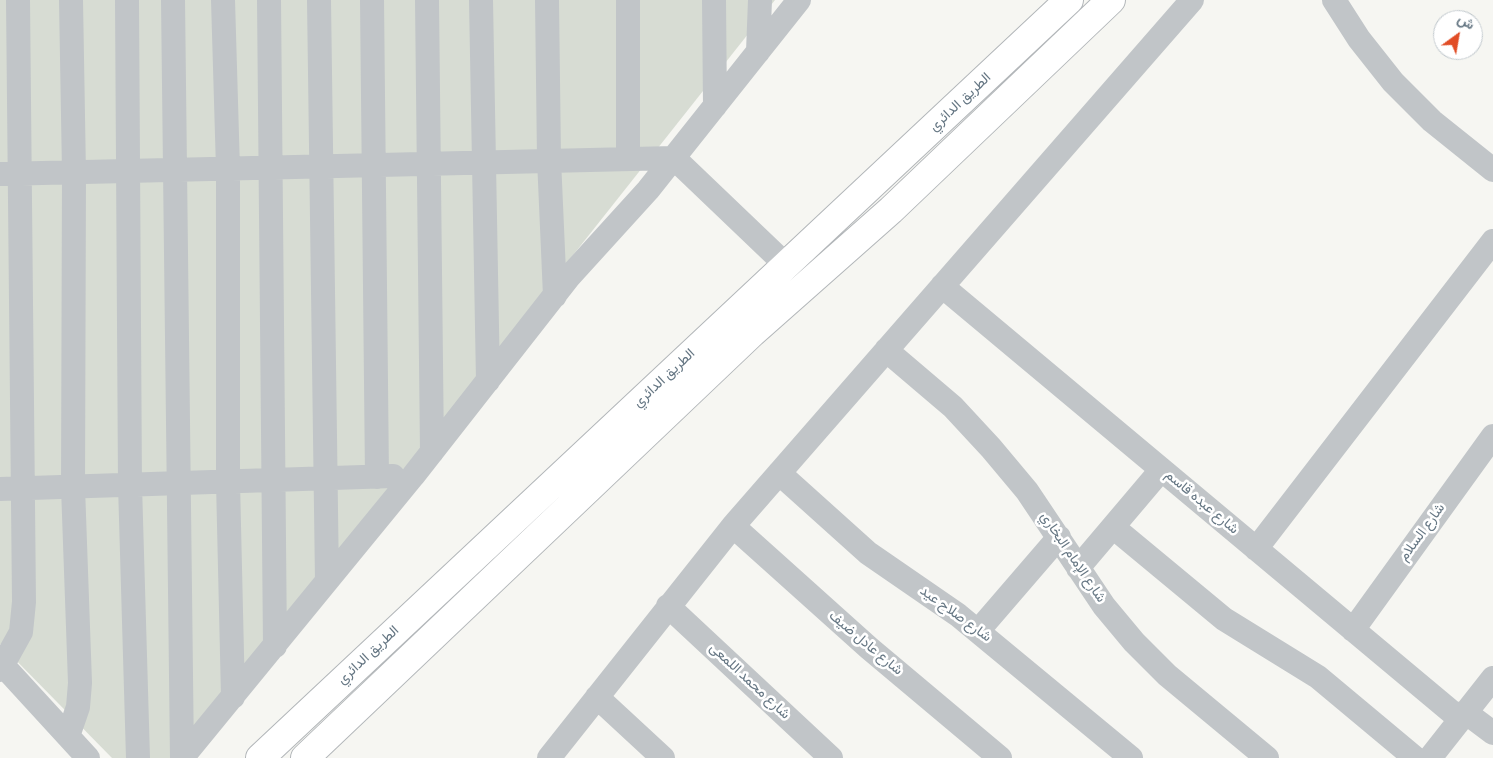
<!DOCTYPE html>
<html>
<head>
<meta charset="utf-8">
<style>
	body { margin:0 }
	#map { position:relative; width:1493px; height:758px; overflow:hidden; background:#f6f6f2; font-family:Overpass,Vazirmatn,sans-serif }
	canvas { display:block }
	.north { position:absolute; left:1433px; top:10px; width:50px; height:50px; box-sizing:border-box; background:#fff; border:1px solid #c1c8cd; border-radius:50%; rotate:32deg; font-size:14px; font-weight:700; line-height:20px; text-align:center; color:#657683 }
	.north::after { content:''; display:block; margin:auto; width:18px; height:22px; background:#e14d26; clip-path:polygon(50% 0,100% 100%,50% 72%,0 100%) }
</style>
</head>
<body>
<div id="map">
<canvas width="1493" height="758"></canvas>
<div class="north">ش</div>
</div>
<script>
const context = document.querySelector('canvas').getContext('2d');
context.lineJoin = 'round';
function paint(path, color) {
  context.fillStyle = color;
  context.fill(path, 'evenodd');
}
function poly(rows) {
  const path = new Path2D();
  for (const r of rows) {
    path.moveTo(r[0], r[1]);
    for (let i = 2; i < r.length; i += 2) path.lineTo(r[i], r[i + 1]);
  }
  return path;
}
function trace(path, color, width, dash) {
  context.strokeStyle = color;
  context.lineWidth = width;
  context.lineCap = dash ? 'butt' : 'round';
  context.setLineDash(dash || []);
  context.stroke(path);
}
function label(font, color, halo, rows, align = 'center') {
  context.font = font + ' Overpass,Vazirmatn,sans-serif';
  context.lineWidth = 5;
  context.setLineDash([]);
  context.textBaseline = 'middle';
  context.strokeStyle = halo;
  context.fillStyle = color;
  for (const [text, x, y, turn = 0] of rows) {
    context.save();
    context.translate(x, y);
    context.rotate((+turn || 0) * Math.PI / 180);
    context.textAlign = isNaN(turn) ? turn : align;
    if (halo) context.strokeText(text, 0, 0);
    context.fillText(text, 0, 0);
    context.restore();
  }
}
const green = poly([
	[0,0,775,0,175,758,112,758,0,644]
]);
const minor = poly([
	[127,0,130,485,138,758],
	[173,0,182,758],
	[223,0,228,169,228,482,233,697],
	[269,0,275,646],
	[319,0,327,581],
	[372,0,377,477],
	[427,0,432,452],
	[481,0,488,381],
	[547,0,549,159,555,296],
	[628,0,628,158],
	[714,0,715,106],
	[1334,0,1359,39,1393,82,1432,121,1493,170],
	[758,52,760,0],
	[0,174,674,158,787,266],
	[942,286,1460,719],
	[886,350,953,407,991,448,1027,491,1104,606,1134,642,1167,675,1267,758],
	[779,473,868,553,958,615,1131,758],
	[0,489,393,476],
	[733,526,869,648,1000,758],
	[1113,527,1224,619,1318,677,1415,758],
	[1256,549,1493,241],
	[1078,568,1161,470],
	[668,606,831,758],
	[1353,630,1493,436],
	[978,631,1059,537],
	[0,662,88,758],
	[0,670,21,632,24,602,18,0],
	[597,697,663,758],
	[1465,712,1493,733],
	[68,736,78,707,80,683,73,487,74,173,71,0],
	[182,758,413,476,568,278,648,190,799,0],
	[549,758,733,526,1192,0],
	[1430,758,1493,678]
]);
const highway = poly([
	[260,758,1069,0],
	[305,758,752,333,891,210,1111,0]
]);
const streetNames = [
	["الطريق الدائري",961,103,-43],
	["الطريق الدائري",665,379,-43],
	["شارع عبده قاسم",1201,503,40],
	["شارع السلام",1423,533,-54],
	["شارع الإمام البخاري",1072,558,56],
	["شارع صلاح عيد",955,615,36],
	["شارع عادل ضيف",865,644,40],
	["الطريق الدائري",369,656,-43],
	["شارع محمد اللمعى",749,682,43]
];
paint(green, '#d7dcd3');
trace(highway, '#b2b6b9', 30);
trace(minor, '#c1c5c8', 24);
trace(highway, '#fff', 28);
label('14px', '#657683', '#fff', streetNames);
</script>
</body>
</html>
